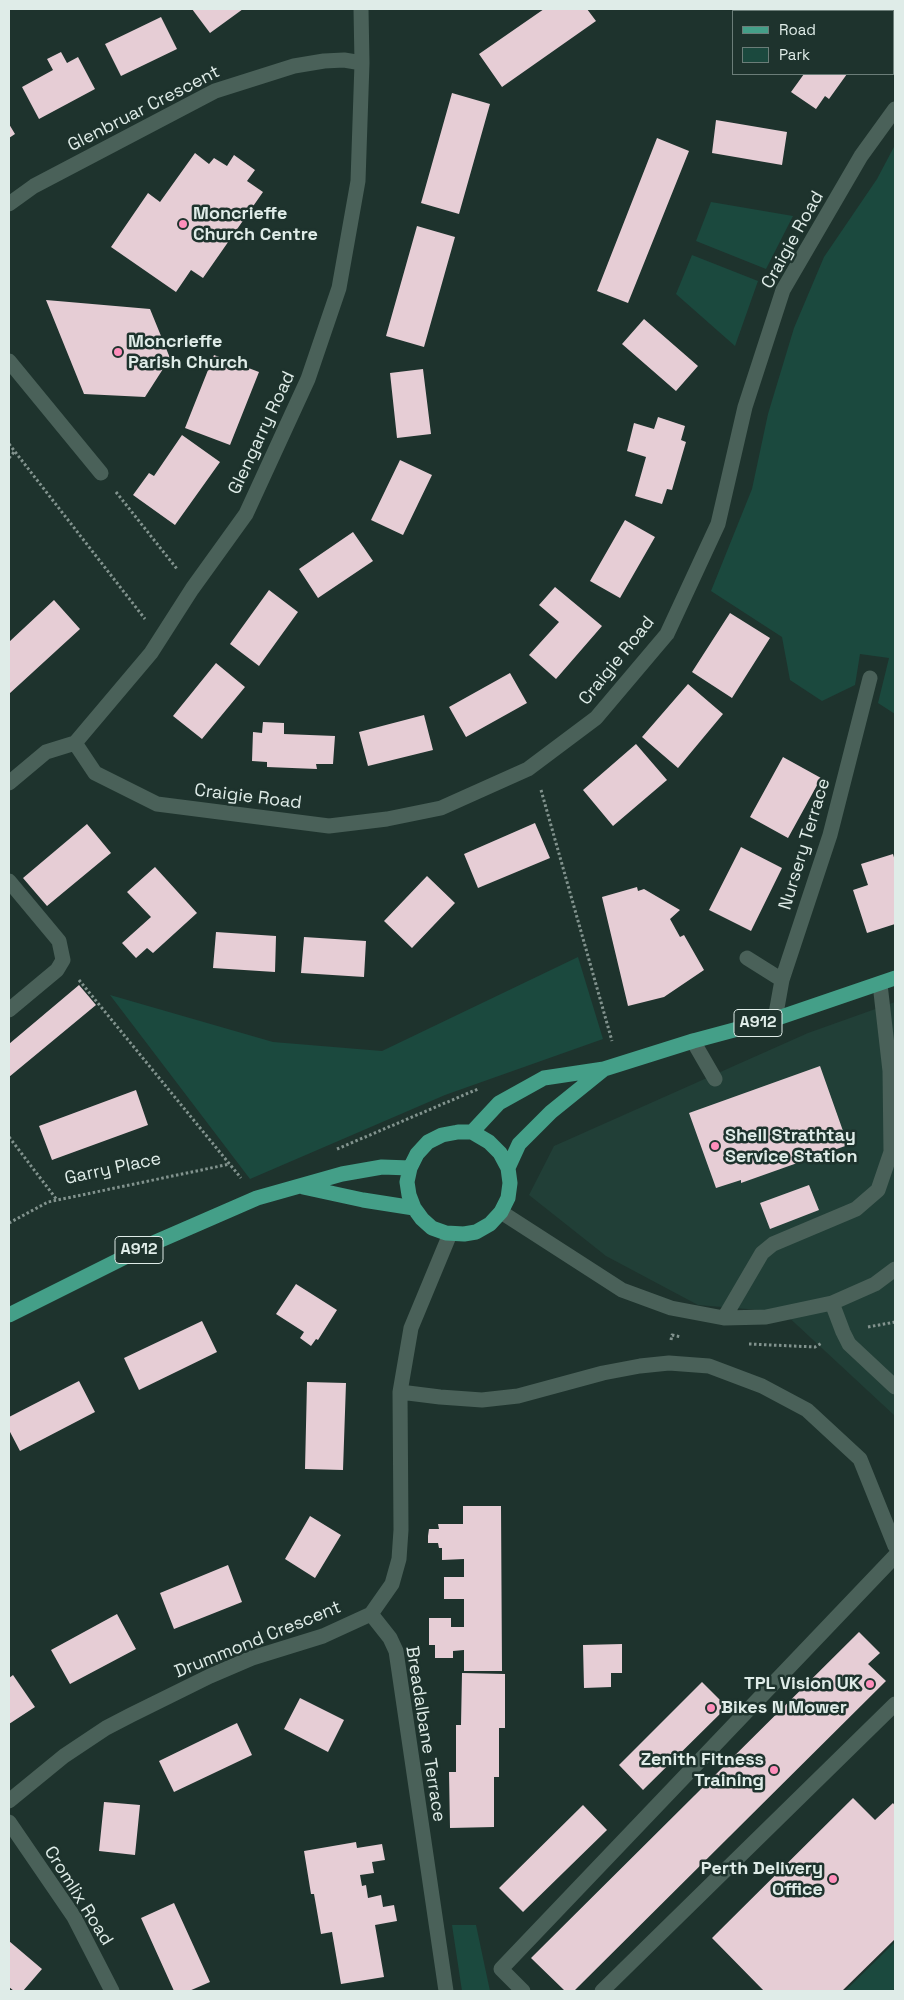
<!DOCTYPE html>
<html>
<head>
<meta charset="utf-8">
<style>
	body { margin:0 }
	#map { position:relative; width:904px; height:2000px; overflow:hidden; background:#1e332d; font-family:"Space Grotesk",sans-serif }
	canvas { display:block }
	.frame { position:absolute; inset:0; border:10px solid #dfece8; pointer-events:none }
	.legend { position:absolute; left:732px; top:10px; width:162px; height:65px; box-sizing:border-box; background:#1e332d; border:1px solid #6b7d78; margin:0; padding:6px 9px; list-style:none; font-size:15px; color:#dfece8 }
	.legend li { display:flex; align-items:center; gap:10px; height:25px }
	.legend b { width:25px; border:1px solid #6b7d78 }
</style>
</head>
<body>
<div id="map">
<canvas width="904" height="2000"></canvas>
<div class="frame"></div>
<ul class="legend">
<li><b style="height:6px;background:#449f88"></b>Road</li>
<li><b style="height:14px;background:#1b493e"></b>Park</li>
</ul>
</div>
<script>
const context = document.querySelector('canvas').getContext('2d');
context.lineJoin = 'round';
function paint(path, color) {
  context.fillStyle = color;
  context.fill(path, 'evenodd');
}
function poly(rows) {
  const path = new Path2D();
  for (const r of rows) {
    path.moveTo(r[0], r[1]);
    for (let i = 2; i < r.length; i += 2) path.lineTo(r[i], r[i + 1]);
  }
  return path;
}
function trace(path, color, width, dash) {
  context.strokeStyle = color;
  context.lineWidth = width;
  context.lineCap = dash ? 'butt' : 'round';
  context.setLineDash(dash || []);
  context.stroke(path);
}
function label(font, color, halo, rows, align = 'center') {
  context.font = font + ' "Space Grotesk",sans-serif';
  context.lineWidth = 5;
  context.setLineDash([]);
  context.textBaseline = 'middle';
  context.strokeStyle = halo;
  context.fillStyle = color;
  for (const [text, x, y, turn = 0] of rows) {
    context.save();
    context.translate(x, y);
    context.rotate((+turn || 0) * Math.PI / 180);
    context.textAlign = isNaN(turn) ? turn : align;
    if (halo) context.strokeText(text, 0, 0);
    context.fillText(text, 0, 0);
    context.restore();
  }
}
const built = poly([
	[895,1002,895,1416,783,1312,698,1305,606,1256,529,1195,554,1146,808,1033]
]);
const green = poly([
	[895,145,895,714,878,703,889,658,860,654,855,685,822,701,790,680,782,637,711,591,752,489,768,414,794,328,824,257,877,179],
	[711,202,793,216,766,269,696,241],
	[692,255,758,281,735,346,676,294],
	[578,957,603,1039,445,1095,250,1179,110,995,273,1042,382,1051],
	[452,1925,476,1925,490,1991,462,1991],
	[895,1942,895,1988,892,1991,845,1991]
]);
const building = poly([
	[192,9,243,9,210,33],
	[544,9,587,9,596,21,502,87,479,54],
	[867,9,895,9,895,15,893,18,893,11,869,11],
	[161,17,177,49,121,76,105,44],
	[61,52,67,63,78,57,95,89,39,119,22,87,53,70,47,59],
	[804,74,847,74,829,99,825,96,816,109,791,92],
	[452,93,490,104,459,214,421,203],
	[716,120,787,132,782,165,712,153],
	[9,124,15,134,9,138],
	[657,138,689,151,628,303,597,291],
	[195,153,209,164,214,158,227,166,234,155,255,170,247,181,263,192,203,278,191,270,176,292,111,247,148,193,160,202],
	[417,226,455,237,424,347,386,336],
	[46,300,150,309,170,358,145,397,84,394],
	[644,319,698,366,676,391,622,344],
	[214,355,259,372,230,445,185,428],
	[423,369,431,434,397,438,390,373],
	[658,417,685,426,681,440,686,442,672,490,667,489,662,504,635,496,646,457,627,451,634,423,654,429],
	[182,435,220,462,175,525,133,495,149,473,154,476],
	[400,460,432,475,403,535,371,520],
	[625,520,655,537,620,598,590,581],
	[353,532,373,561,318,598,299,569],
	[555,587,602,626,556,679,529,655,559,622,539,605],
	[269,590,298,612,259,666,230,644],
	[54,600,80,629,9,694,9,642],
	[730,613,770,638,732,698,692,672],
	[216,663,245,687,202,739,173,716],
	[510,673,527,703,466,737,449,707],
	[688,684,723,714,678,768,642,737],
	[424,715,433,750,368,766,359,732],
	[263,722,284,723,284,734,335,736,333,764,316,764,317,769,267,767,267,762,252,761,253,732,262,733],
	[636,744,667,780,613,826,583,790],
	[783,757,821,778,788,838,750,817],
	[535,823,550,858,478,888,464,854],
	[87,824,111,853,47,906,23,878],
	[741,847,782,868,751,931,709,910],
	[893,854,895,861,895,924,867,933,853,890,868,885,861,864],
	[155,867,197,913,153,953,147,948,136,958,122,943,151,917,127,892],
	[427,876,455,903,412,948,384,921],
	[637,887,638,891,644,889,680,910,670,919,680,937,684,935,704,970,664,997,628,1006,602,897],
	[216,932,276,936,275,972,213,968],
	[304,937,366,941,364,977,301,973],
	[79,985,96,1005,9,1077,9,1044],
	[820,1066,848,1145,741,1183,741,1180,716,1188,689,1113],
	[136,1090,148,1125,52,1160,39,1126],
	[809,1185,819,1210,770,1229,760,1203],
	[296,1284,337,1310,318,1340,316,1339,311,1346,300,1338,304,1332,276,1314],
	[202,1321,217,1352,139,1390,124,1358],
	[79,1381,95,1412,20,1451,9,1430,9,1417],
	[307,1382,346,1383,343,1470,305,1469],
	[463,1506,501,1506,502,1671,464,1671,464,1650,453,1651,453,1658,435,1658,435,1645,429,1645,429,1618,451,1618,451,1627,464,1627,464,1599,444,1599,444,1577,464,1577,464,1559,442,1560,442,1548,439,1548,438,1543,428,1543,428,1536,429,1529,439,1529,438,1524,463,1524],
	[310,1516,341,1535,315,1578,285,1559],
	[228,1565,242,1602,174,1629,160,1593],
	[117,1614,136,1649,70,1684,51,1650],
	[859,1632,880,1653,868,1664,886,1681,574,1991,565,1991,531,1958],
	[622,1644,622,1673,611,1673,611,1687,584,1688,583,1645],
	[462,1673,505,1674,505,1728,499,1728,499,1777,494,1777,494,1827,450,1828,449,1772,456,1772,456,1725,461,1725],
	[13,1675,35,1707,9,1724,9,1678],
	[702,1682,727,1707,643,1790,619,1765],
	[300,1698,344,1720,328,1752,284,1729],
	[237,1723,252,1755,174,1792,159,1761],
	[853,1798,875,1820,893,1803,895,1806,895,1939,842,1991,764,1991,712,1938],
	[104,1802,140,1805,135,1855,99,1851],
	[583,1805,607,1830,523,1912,499,1888],
	[356,1842,357,1848,382,1844,385,1860,372,1862,374,1873,360,1875,362,1886,366,1885,368,1898,381,1895,383,1907,394,1905,397,1921,375,1925,384,1977,341,1984,332,1932,321,1934,314,1894,311,1894,304,1851],
	[174,1903,210,1982,189,1991,174,1991,141,1918],
	[9,1941,42,1969,23,1991,14,1991,9,1987]
]);
const path = poly([
	[9,444,145,619],
	[9,458,15,451],
	[116,492,177,569],
	[541,790,612,1041],
	[79,980,241,1178],
	[9,1137,57,1200],
	[337,1149,478,1089],
	[9,1223,48,1202,230,1164],
	[868,1327,895,1322],
	[671,1340,672,1335,681,1337],
	[749,1344,815,1347,822,1343]
]);
const minor = poly([
	[9,204,34,186,215,91,294,66,324,61,344,60,362,63],
	[9,361,101,473],
	[75,743,95,773,157,804,329,826,387,819,441,808,528,769,596,718,667,634,718,524,745,407,783,290,861,156,895,109],
	[9,783,46,752,75,743,151,653,192,589,246,514,308,379,339,288,358,181,362,63,361,9],
	[9,881,59,941,63,960,57,970,9,1010],
	[747,958,782,980],
	[775,1019,782,980,830,835,870,678],
	[693,1041,715,1079],
	[501,1212,622,1290,671,1308,724,1318,766,1317,832,1303,875,1284,895,1269],
	[832,1303,843,1332,849,1344,895,1387],
	[724,1318,762,1253,773,1244,856,1209,878,1190,891,1152,890,1071,880,984],
	[400,1392,440,1397,482,1400,518,1396,603,1373,640,1366,669,1363,709,1366,762,1386,807,1410,860,1459,895,1546],
	[9,1801,64,1756,106,1728,131,1715,210,1676,252,1658,323,1636,371,1614],
	[9,1822,74,1917,112,1991],
	[446,1991,396,1651,390,1638,371,1614,392,1584,399,1559,401,1530,400,1392,411,1328,450,1234],
	[523,1991,501,1969,895,1556],
	[602,1991,895,1704]
]);
const major = poly([
	[458,1132,472,1132,489,1142,500,1153,508,1168,510,1183,508,1198,501,1212,490,1224,476,1232,464,1234,446,1233,432,1228,422,1219,414,1208,409,1195,407,1182,410,1168,417,1154,428,1142,442,1135,458,1132],
	[472,1132,499,1103,544,1078,604,1069,693,1041,775,1019,895,978],
	[508,1168,519,1144,551,1112,603,1070],
	[303,1187,363,1200,414,1208],
	[9,1315,149,1245,257,1198,342,1174,382,1167,410,1168]
]);
const markers = [
	[183,224,5,"#fe8ebb"],
	[118,352,5,"#fe8ebb"],
	[715,1146,5,"#fe8ebb"],
	[870,1684,5,"#fe8ebb"],
	[711,1708,5,"#fe8ebb"],
	[774,1770,5,"#fe8ebb"],
	[833,1879,5,"#fe8ebb"]
];
const shields = [
	[758,1023,48],
	[139,1250,48]
];
const shieldNames = [
	["A912",758,1023],
	["A912",139,1250]
];
const streetNames = [
	["Glenbruar Crescent",144,109,-27],
	["Craigie Road",793,240,-61],
	["Glengarry Road",262,433,-65],
	["Craigie Road",617,661,-51],
	["Craigie Road",248,797,7],
	["Nursery Terrace",805,844,-73],
	["Garry Place",113,1169,-12],
	["Drummond Crescent",258,1640,-22],
	["Breadalbane Terrace",425,1734,81],
	["Cromlix Road",78,1896,58]
];
const poiNames = [
	["Moncrieffe",193,214],
	["Church Centre",193,235],
	["Moncrieffe",128,342],
	["Parish Church",128,363],
	["Shell Strathtay",725,1136],
	["Service Station",725,1157],
	["TPL Vision UK",860,1684,"right"],
	["Bikes N Mower",721,1708],
	["Zenith Fitness",764,1760,"right"],
	["Training",764,1781,"right"],
	["Perth Delivery",823,1869,"right"],
	["Office",823,1890,"right"]
];
paint(built, '#213f37');
paint(green, '#1b493e');
paint(building, '#e6cdd5');
trace(path, '#82938e', 3, [2.5, 2.5]);
trace(minor, '#4a6159', 15);
trace(major, '#449f88', 15);
for (const [x, y, r, color] of markers) {
  const dot = new Path2D();
  dot.arc(x, y, r, 0, 2 * Math.PI);
  context.fillStyle = color;
  context.fill(dot);
  trace(dot, '#1e332d', 2);
}
for (const [x, y, w] of shields) {
  const box = new Path2D();
  box.roundRect(x - w / 2, y - 13.5, w, 27, 4);
  context.fillStyle = '#1e332d';
  context.fill(box);
  trace(box, '#dfece8', 1);
}
label('bold 16px', '#dfece8', null, shieldNames);
label('18px', '#dfece8', '#1e332d', streetNames);
label('bold 18px', '#dfece8', '#1e332d', poiNames, 'left');
</script>
</body>
</html>
